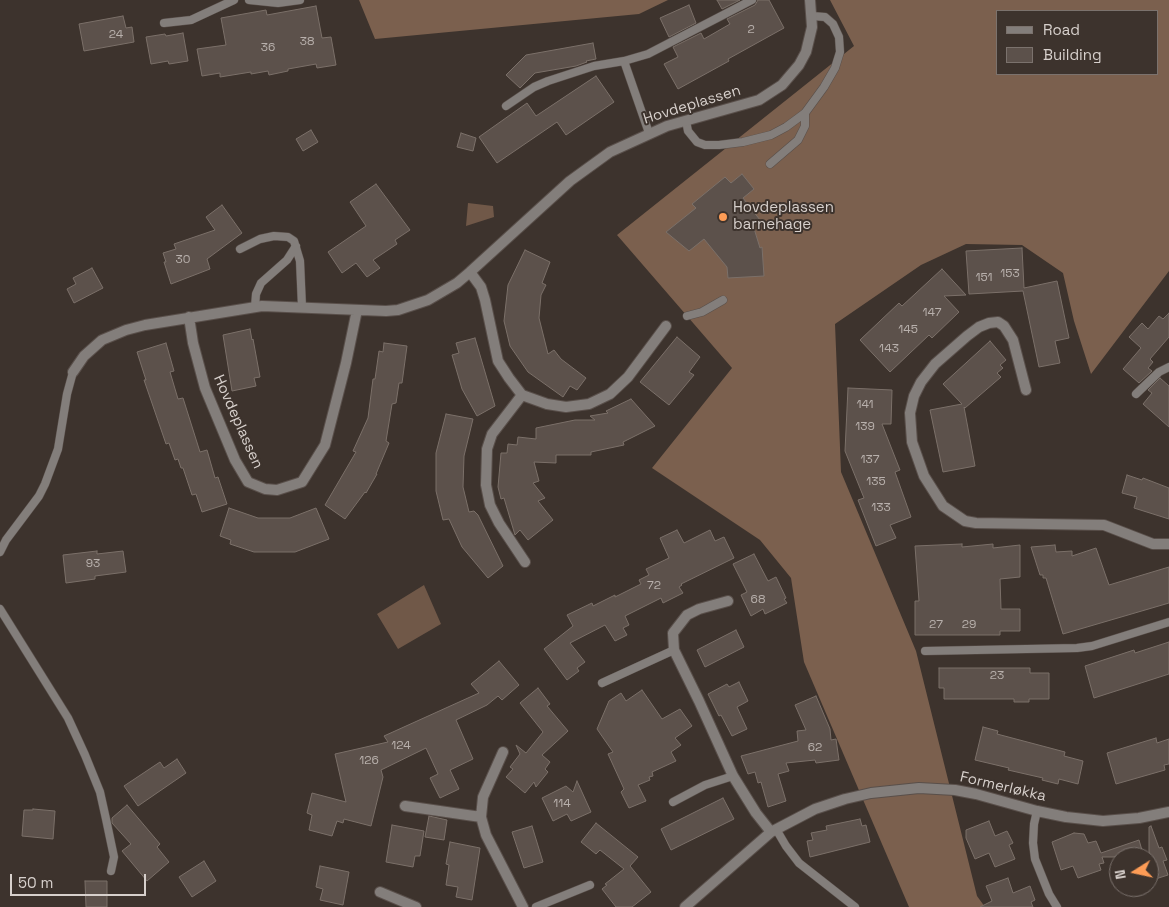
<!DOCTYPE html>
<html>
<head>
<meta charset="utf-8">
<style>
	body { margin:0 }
	#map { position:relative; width:1169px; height:907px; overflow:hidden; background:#3d332d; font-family:"Space Grotesk",sans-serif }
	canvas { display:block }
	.legend { position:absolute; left:996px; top:10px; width:162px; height:65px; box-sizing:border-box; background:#3d332d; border:1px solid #7b726d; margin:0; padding:6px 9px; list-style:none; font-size:15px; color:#d7d0cc }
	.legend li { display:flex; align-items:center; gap:10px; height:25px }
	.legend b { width:25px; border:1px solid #7b726d }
	.north { position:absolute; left:1109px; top:847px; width:50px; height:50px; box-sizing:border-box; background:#3d332d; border:1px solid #7b726d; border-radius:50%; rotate:260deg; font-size:14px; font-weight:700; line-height:20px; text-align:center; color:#d7d0cc }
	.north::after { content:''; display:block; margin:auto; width:18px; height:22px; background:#fd9c56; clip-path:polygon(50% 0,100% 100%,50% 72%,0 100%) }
	.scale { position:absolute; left:10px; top:874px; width:136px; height:22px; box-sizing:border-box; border:2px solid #d7d0cc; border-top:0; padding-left:6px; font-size:15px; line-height:18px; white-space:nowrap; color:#d7d0cc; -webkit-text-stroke:4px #3d332d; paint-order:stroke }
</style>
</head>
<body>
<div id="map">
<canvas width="1169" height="907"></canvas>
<ul class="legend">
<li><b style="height:6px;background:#837e7b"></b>Road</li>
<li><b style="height:14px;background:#5c514b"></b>Building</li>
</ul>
<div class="north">N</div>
<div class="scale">50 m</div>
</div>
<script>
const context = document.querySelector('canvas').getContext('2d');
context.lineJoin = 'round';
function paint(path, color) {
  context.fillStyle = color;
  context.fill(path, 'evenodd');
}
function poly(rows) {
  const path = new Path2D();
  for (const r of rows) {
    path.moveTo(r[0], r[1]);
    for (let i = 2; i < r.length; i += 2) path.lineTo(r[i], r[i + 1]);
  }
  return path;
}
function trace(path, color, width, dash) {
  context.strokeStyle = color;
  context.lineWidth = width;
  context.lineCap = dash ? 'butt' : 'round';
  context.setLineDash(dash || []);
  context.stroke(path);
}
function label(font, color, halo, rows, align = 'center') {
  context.font = font + ' "Space Grotesk",sans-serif';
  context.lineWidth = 4;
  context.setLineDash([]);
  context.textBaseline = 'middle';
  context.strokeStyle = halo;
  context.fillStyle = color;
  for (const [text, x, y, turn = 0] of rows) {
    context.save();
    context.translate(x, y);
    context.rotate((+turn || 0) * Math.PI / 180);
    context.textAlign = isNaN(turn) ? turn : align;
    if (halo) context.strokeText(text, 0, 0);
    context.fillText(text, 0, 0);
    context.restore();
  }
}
const green = poly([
	[468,203,493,206,494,217,466,226],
	[424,585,441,624,398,649,377,614]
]);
const forest = poly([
	[359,0,668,0,639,14,375,39],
	[830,0,1169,0,1169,271,1091,374,1074,321,1063,273,1022,245,966,244,921,265,835,324,841,472,916,651,977,896,985,907,909,907,804,662,791,578,760,540,652,468,732,368,617,235,854,46],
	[998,11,1158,11,1158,74,998,74]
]);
const building = poly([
	[717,0,740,0,722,9,717,0],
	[758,0,769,0,784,28,728,59,729,61,678,89,664,64,678,57,673,47,701,33,704,39,730,24,727,19,755,5,758,0],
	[689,5,696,23,669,37,660,18,689,5],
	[316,6,322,38,331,37,336,65,317,68,316,64,288,69,288,71,269,75,268,71,251,74,251,72,220,77,220,73,202,76,197,49,226,45,221,18,266,10,267,15,316,6],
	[123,16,126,28,132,27,134,42,84,51,79,24,123,16],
	[183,33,188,61,169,64,168,61,151,64,146,37,165,34,166,36,183,33],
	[593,43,596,59,586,61,587,62,576,66,535,73,520,88,506,75,526,55,593,43],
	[596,76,614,102,566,135,557,122,497,163,479,137,527,103,536,116,596,76],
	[311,130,318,142,303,151,296,139,311,130],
	[461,133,476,138,473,151,457,147,461,133],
	[742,174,754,189,743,198,760,220,753,225,760,248,762,247,764,276,728,278,727,267,704,239,689,251,666,232,696,208,692,204,725,177,731,183,742,174],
	[376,184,410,230,395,240,397,244,373,260,380,268,367,277,356,263,342,273,328,252,366,226,350,202,376,184],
	[222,205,242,233,207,259,210,269,171,284,164,262,166,262,163,253,176,249,174,244,215,230,206,217,222,205],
	[1022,248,1024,288,1057,281,1069,338,1055,341,1060,363,1039,367,1023,291,969,294,966,251,1022,248],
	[525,250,550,262,542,283,546,285,541,295,539,318,548,354,554,350,561,359,586,378,577,390,570,386,563,397,528,372,510,346,504,321,508,285,525,250],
	[92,268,103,288,74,303,67,289,76,284,73,278,92,268],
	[942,269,966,295,944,296,959,312,932,338,929,335,890,372,860,340,899,303,902,306,942,269],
	[1169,313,1169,337,1150,359,1153,362,1148,368,1152,371,1139,383,1123,369,1141,348,1129,337,1142,323,1148,329,1159,316,1163,319,1169,313],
	[250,329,252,340,253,339,260,377,254,378,256,386,232,391,223,335,250,329],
	[677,337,700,357,689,372,694,375,669,405,640,382,677,337],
	[475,338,495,406,477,416,462,389,452,355,459,353,456,343,475,338],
	[990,341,1006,360,1000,365,1003,368,997,373,1001,377,965,408,964,407,975,466,943,472,930,410,962,404,943,384,990,341],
	[166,343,174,371,170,372,178,399,183,398,200,452,207,450,215,478,218,477,227,504,202,512,196,494,192,495,183,468,181,468,178,459,175,460,169,443,166,444,144,380,146,380,137,352,166,343],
	[384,343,407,346,402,383,399,383,396,403,392,404,386,441,389,443,376,474,377,474,366,493,365,492,345,519,325,505,356,452,353,451,368,418,373,379,375,379,379,351,383,352,384,343],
	[1160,378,1169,386,1169,427,1143,404,1152,393,1148,390,1160,378],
	[848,388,892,390,891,424,882,424,900,470,895,472,911,517,890,525,896,538,876,546,858,500,864,498,845,451,848,388],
	[631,399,655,426,623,442,624,445,591,452,591,455,556,455,556,463,534,462,539,481,533,483,545,498,538,501,553,520,528,540,520,530,515,535,504,498,501,499,498,487,501,453,507,453,508,444,517,445,518,437,536,439,536,428,575,420,595,420,590,416,608,413,606,411,631,399],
	[446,414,473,419,464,456,463,487,469,512,474,511,478,515,503,566,488,578,462,547,449,519,443,520,436,491,436,453,446,414],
	[1127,475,1142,480,1143,478,1169,488,1169,519,1134,508,1137,497,1122,493,1127,475],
	[229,508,258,518,290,518,316,508,329,539,295,552,254,552,230,544,231,540,220,536,229,508],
	[677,530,684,543,710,530,715,541,724,537,734,558,681,584,682,585,679,587,683,593,663,603,661,598,625,616,629,625,623,628,627,635,615,641,605,625,570,643,585,662,577,668,579,671,567,680,544,649,573,626,567,615,592,603,593,606,615,595,615,597,641,584,639,580,649,575,646,569,669,558,660,538,677,530],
	[962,544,962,547,993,544,993,548,1020,545,1020,577,1000,579,1001,609,1020,609,1020,631,1000,631,1000,635,915,635,915,601,919,601,915,546,962,544],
	[1055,545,1056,552,1072,551,1072,556,1096,548,1109,585,1169,567,1169,603,1063,634,1046,578,1043,578,1043,575,1040,575,1031,547,1055,545],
	[97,551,97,554,123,551,126,572,95,576,95,579,66,583,63,555,97,551],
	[754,554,768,581,776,577,786,598,784,599,787,603,765,614,763,609,751,616,741,595,747,592,733,564,754,554],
	[736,630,744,647,705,667,697,650,736,630],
	[1169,642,1169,674,1094,698,1085,666,1134,650,1135,653,1169,642],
	[499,661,519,685,502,700,498,696,487,705,456,720,473,759,450,770,459,789,440,798,430,778,438,774,426,748,381,770,383,777,371,826,344,819,343,823,337,821,332,836,309,830,312,815,307,813,312,793,346,802,335,754,388,742,384,736,479,693,471,684,499,661],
	[939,668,1030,668,1030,673,1049,673,1049,699,1029,699,1029,702,1014,702,1014,699,944,699,944,688,939,688,939,668],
	[739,682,748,701,737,707,747,729,732,736,721,715,719,716,708,694,727,684,729,687,739,682],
	[538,688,550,704,547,706,568,731,542,755,550,762,545,769,548,772,536,787,534,782,525,793,506,777,513,769,510,767,520,754,516,745,526,753,543,732,520,703,538,688],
	[642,690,662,719,680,709,692,726,675,738,681,745,671,752,676,761,652,772,653,776,649,777,650,780,638,785,646,801,629,808,621,792,624,789,608,754,613,752,597,729,609,701,621,693,626,701,642,690],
	[816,696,830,729,831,740,836,739,839,760,816,763,815,760,786,763,789,771,778,774,786,801,768,807,761,782,758,783,755,772,748,774,741,756,798,741,797,731,806,730,795,705,816,696],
	[983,727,998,731,997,734,1065,752,1064,756,1083,761,1078,784,1059,779,1058,784,1042,780,1043,778,1008,770,1009,768,975,760,983,727],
	[1156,738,1157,743,1169,739,1169,764,1164,765,1165,770,1116,784,1107,753,1156,738],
	[177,759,186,773,138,806,124,786,160,762,164,768,177,759],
	[577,781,591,812,571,821,567,814,553,821,542,798,566,786,573,792,577,781],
	[723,798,734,819,671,850,661,829,723,798],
	[127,805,160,844,157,847,169,862,147,881,122,851,131,844,112,823,112,818,127,805],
	[33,809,55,811,53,839,22,836,24,810,33,810,33,809],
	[429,816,447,820,444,840,425,837,429,816],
	[860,819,862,826,866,825,870,842,810,857,807,841,813,840,811,833,827,830,826,826,860,819],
	[989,821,995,836,1007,831,1013,843,1009,845,1015,859,995,867,989,853,975,859,966,838,966,830,989,821],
	[596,823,638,857,630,866,651,892,632,907,616,907,602,889,607,885,605,884,624,869,600,850,596,854,581,842,596,823],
	[392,825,424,831,420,856,415,856,413,867,386,862,392,825],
	[532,826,543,862,524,868,512,832,532,826],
	[1151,826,1159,848,1162,847,1167,860,1163,861,1168,875,1149,881,1149,827,1151,826],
	[1074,833,1084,834,1088,843,1096,841,1101,853,1139,840,1144,857,1102,857,1104,863,1099,864,1101,870,1078,878,1073,866,1061,870,1052,842,1074,833],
	[450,842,480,848,472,900,456,897,458,887,446,885,449,865,446,864,450,842],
	[204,861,216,881,192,897,179,877,204,861],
	[320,866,349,872,343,905,320,900,323,889,316,887,320,866],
	[1008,878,1013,893,1030,886,1035,900,1031,902,1033,907,980,907,992,901,986,886,1008,878],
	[85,881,107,881,107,907,86,907,85,881]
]);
const service = poly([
	[249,0,278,3,300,0],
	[164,23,191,20,234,0],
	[624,61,649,133],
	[506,106,534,87,548,81,594,66,624,61,648,54,752,0],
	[686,121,688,131,697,142,705,145,719,145,743,142,771,135,786,127,805,113,824,87,835,68,840,52,839,37,833,24,825,17,812,16],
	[770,164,798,140,805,126,805,113],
	[240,249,260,239,274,236,288,237,294,241,300,261,302,307],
	[255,307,256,294,261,283,287,260,296,246],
	[687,316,702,312,723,300],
	[1136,394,1159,372,1169,367],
	[0,552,6,540,39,496,45,484,58,449,67,394,73,372],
	[0,609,68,718,85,755,100,792,106,819,114,857,111,871],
	[925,651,1077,648,1092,646,1169,622],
	[602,683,674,650],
	[673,802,705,785,733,776],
	[1037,811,1034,824,1033,843,1035,859,1049,894,1057,907],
	[776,829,786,846,799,863,855,907],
	[536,907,590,885]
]);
const minor = poly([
	[470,272,481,287,485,300,498,361,509,378,522,395,547,404,566,407,589,404,610,394,628,377,666,326],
	[189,317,193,343,205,388,235,460,248,482,265,489,277,490,302,482,325,445,346,363,357,310],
	[73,372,84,356,102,340,126,330,145,325,262,306,386,311,398,310,428,300,457,283,470,272,570,181,610,152,667,126,759,100,782,85,799,65,806,52,812,27,810,0],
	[1026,390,1013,340,1004,326,998,322,989,323,979,327,967,336,935,364,921,382,914,396,910,413,912,442,924,476,943,506,965,521,976,523,1104,525,1153,544,1169,544],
	[522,395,492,434,487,449,486,485,490,505,499,523,525,562],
	[728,601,699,609,687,615,673,633,674,650,699,701,733,776,756,813,771,832],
	[503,752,483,797,481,817,486,835,523,907],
	[405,806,481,817],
	[380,892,416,907],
	[685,907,771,832,815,809,845,799,871,793,919,788,955,790,976,794,1037,811,1066,817,1103,821,1139,818,1169,812]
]);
const markers = [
	[723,217,5,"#fd9c56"]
];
const numberNames = [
	["2",751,30],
	["24",116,35],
	["38",307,42],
	["36",268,48],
	["30",183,260],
	["153",1010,274],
	["151",984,278],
	["147",932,313],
	["145",908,330],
	["143",889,349],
	["141",865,405],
	["139",865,427],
	["137",870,460],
	["135",876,482],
	["133",881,508],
	["93",93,564],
	["72",654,586],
	["68",758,600],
	["27",936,625],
	["29",969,625],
	["23",997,676],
	["124",401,746],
	["62",815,748],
	["126",369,761],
	["114",562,804]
];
const streetNames = [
	["Hovdeplassen",692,105,-17],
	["Hovdeplassen",238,422,66],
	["Formerløkka",1003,787,13]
];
const poiNames = [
	["Hovdeplassen",733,208],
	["barnehage",733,225]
];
paint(green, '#705848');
paint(forest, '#7b604e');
paint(building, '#5c514b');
trace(building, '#7b7069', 1);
trace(service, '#594f4a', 9);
trace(minor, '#594f4a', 12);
trace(service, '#837e7b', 8);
trace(minor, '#837e7b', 10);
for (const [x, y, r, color] of markers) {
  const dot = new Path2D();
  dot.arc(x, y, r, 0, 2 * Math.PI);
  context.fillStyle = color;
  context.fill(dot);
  trace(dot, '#3d332d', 2);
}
label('12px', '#b8b0ac', null, numberNames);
label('15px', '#d7d0cc', '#3d332d', streetNames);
label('15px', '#d7d0cc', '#3d332d', poiNames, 'left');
</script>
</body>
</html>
